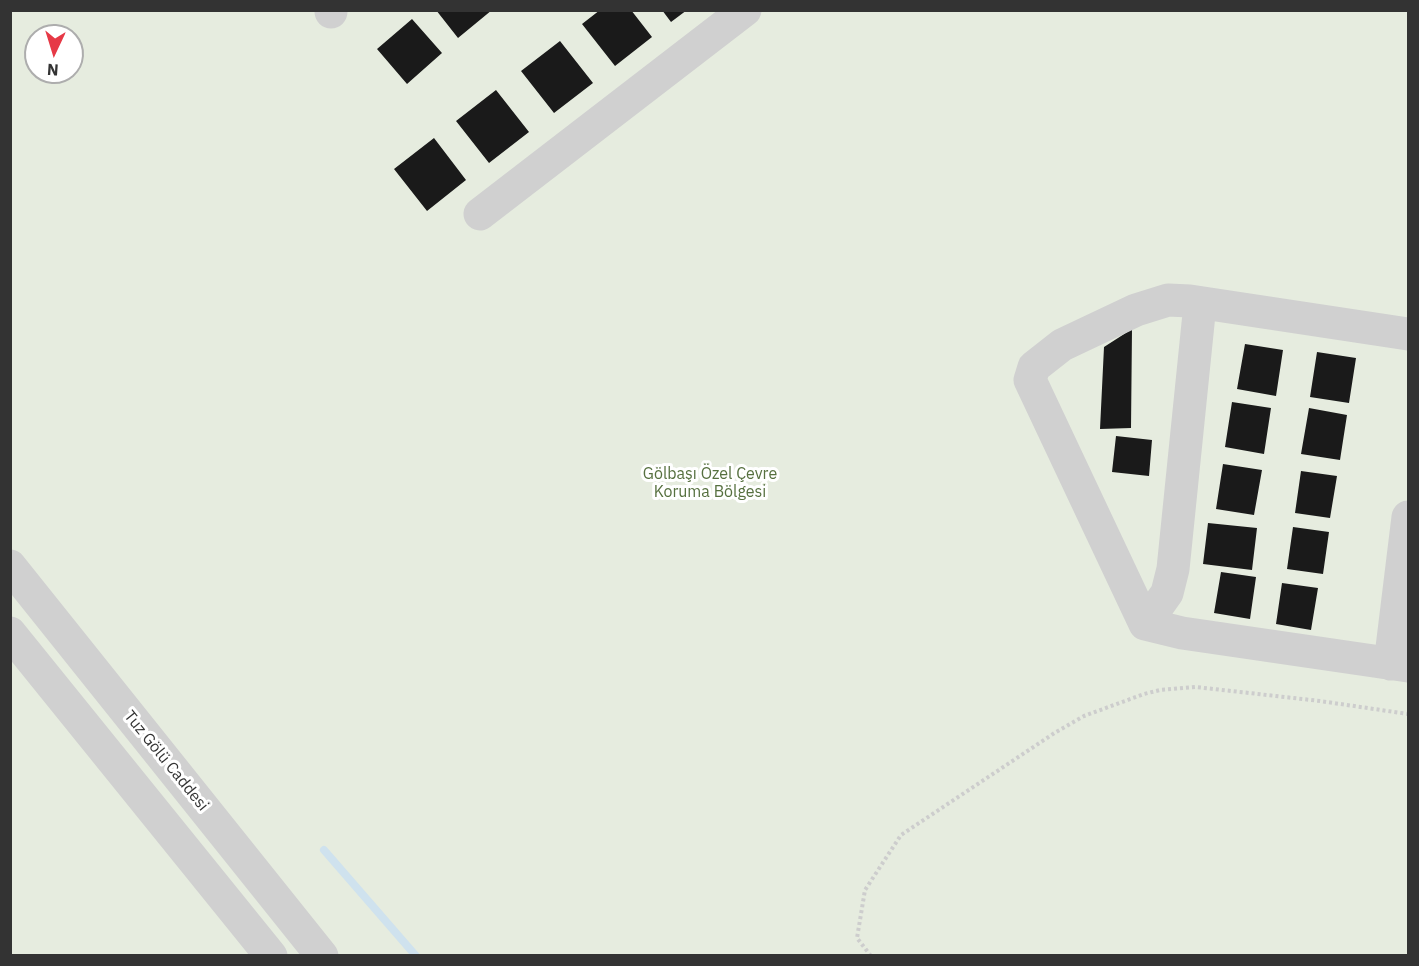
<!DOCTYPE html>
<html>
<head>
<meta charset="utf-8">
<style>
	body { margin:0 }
	#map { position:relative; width:1419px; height:966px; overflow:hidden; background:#fff; font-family:"IBM Plex Sans",sans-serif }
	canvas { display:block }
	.frame { position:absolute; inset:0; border:12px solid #333; pointer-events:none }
	.north { position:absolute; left:24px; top:24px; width:60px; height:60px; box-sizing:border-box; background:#fff; border:2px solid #adadad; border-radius:50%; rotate:184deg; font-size:16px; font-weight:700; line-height:24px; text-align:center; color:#333 }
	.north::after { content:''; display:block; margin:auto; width:21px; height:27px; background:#e63946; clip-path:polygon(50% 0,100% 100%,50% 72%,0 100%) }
</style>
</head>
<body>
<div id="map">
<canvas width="1419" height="966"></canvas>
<div class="frame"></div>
<div class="north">N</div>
</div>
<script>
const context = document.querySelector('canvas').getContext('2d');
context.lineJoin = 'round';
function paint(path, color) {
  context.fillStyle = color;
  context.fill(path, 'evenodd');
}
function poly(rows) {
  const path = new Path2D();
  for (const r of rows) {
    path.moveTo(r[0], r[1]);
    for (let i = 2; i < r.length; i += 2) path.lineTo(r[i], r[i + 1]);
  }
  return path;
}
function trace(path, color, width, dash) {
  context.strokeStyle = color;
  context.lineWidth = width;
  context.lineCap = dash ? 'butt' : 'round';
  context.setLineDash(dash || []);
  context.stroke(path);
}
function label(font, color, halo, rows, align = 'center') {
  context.font = font + ' "IBM Plex Sans",sans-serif';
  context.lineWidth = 6;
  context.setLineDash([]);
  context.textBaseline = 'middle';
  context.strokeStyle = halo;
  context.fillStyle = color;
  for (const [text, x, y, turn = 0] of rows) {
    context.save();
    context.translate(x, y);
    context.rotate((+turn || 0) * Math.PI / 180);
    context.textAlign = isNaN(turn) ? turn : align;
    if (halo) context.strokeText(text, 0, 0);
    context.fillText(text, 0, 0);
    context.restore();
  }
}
const green = poly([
	[11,11,1408,11,1408,955,11,955],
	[36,36,72,36,72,72,36,72]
]);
const stream = poly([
	[324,850,416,956]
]);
const building = poly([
	[436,10,492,10,458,38],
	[600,10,631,10,652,37,615,66,582,24],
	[662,10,687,10,671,22],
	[412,19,442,53,407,84,377,49],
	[560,41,593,83,554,113,521,71],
	[496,90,529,132,489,163,456,121],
	[434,138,466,180,427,211,394,169],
	[1132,329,1131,428,1100,429,1104,347],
	[1245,344,1283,350,1276,396,1237,389],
	[1317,352,1356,358,1349,403,1310,397],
	[1232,402,1271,408,1264,454,1225,447],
	[1309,408,1347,415,1340,460,1301,454],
	[1116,436,1152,440,1149,476,1112,472],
	[1223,464,1262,470,1254,515,1216,509],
	[1301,471,1337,476,1330,518,1295,513],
	[1208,523,1257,528,1252,570,1203,564],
	[1293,527,1329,532,1323,574,1287,569],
	[1221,572,1256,577,1250,619,1214,613],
	[1282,583,1318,588,1311,630,1276,624]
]);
const path = poly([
	[871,956,857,938,865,890,901,835,1056,732,1084,716,1144,694,1160,690,1196,687,1320,701,1408,714]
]);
const minor = poly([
	[331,10,331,12],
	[480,214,745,10],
	[1408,334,1190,301,1168,300,1136,310,1062,345,1034,367,1030,380,1145,624,1182,633,1408,666],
	[10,566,322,956],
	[1145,624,1167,593,1173,569,1200,304],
	[10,633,271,956],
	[1390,664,1408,517]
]);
const parkNames = [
	["Gölbaşı Özel Çevre",710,474],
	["Koruma Bölgesi",710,492]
];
const streetNames = [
	["Tuz Gölü Caddesi",166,761,51]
];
paint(green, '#e6ecdf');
trace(stream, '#cfe2ee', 8);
paint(building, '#1a1a1a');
trace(path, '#cdcdcd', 4, [3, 3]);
trace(minor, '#d0d0d0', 33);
label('16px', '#56703f', '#fff', parkNames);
label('16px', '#333', '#fff', streetNames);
</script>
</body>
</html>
